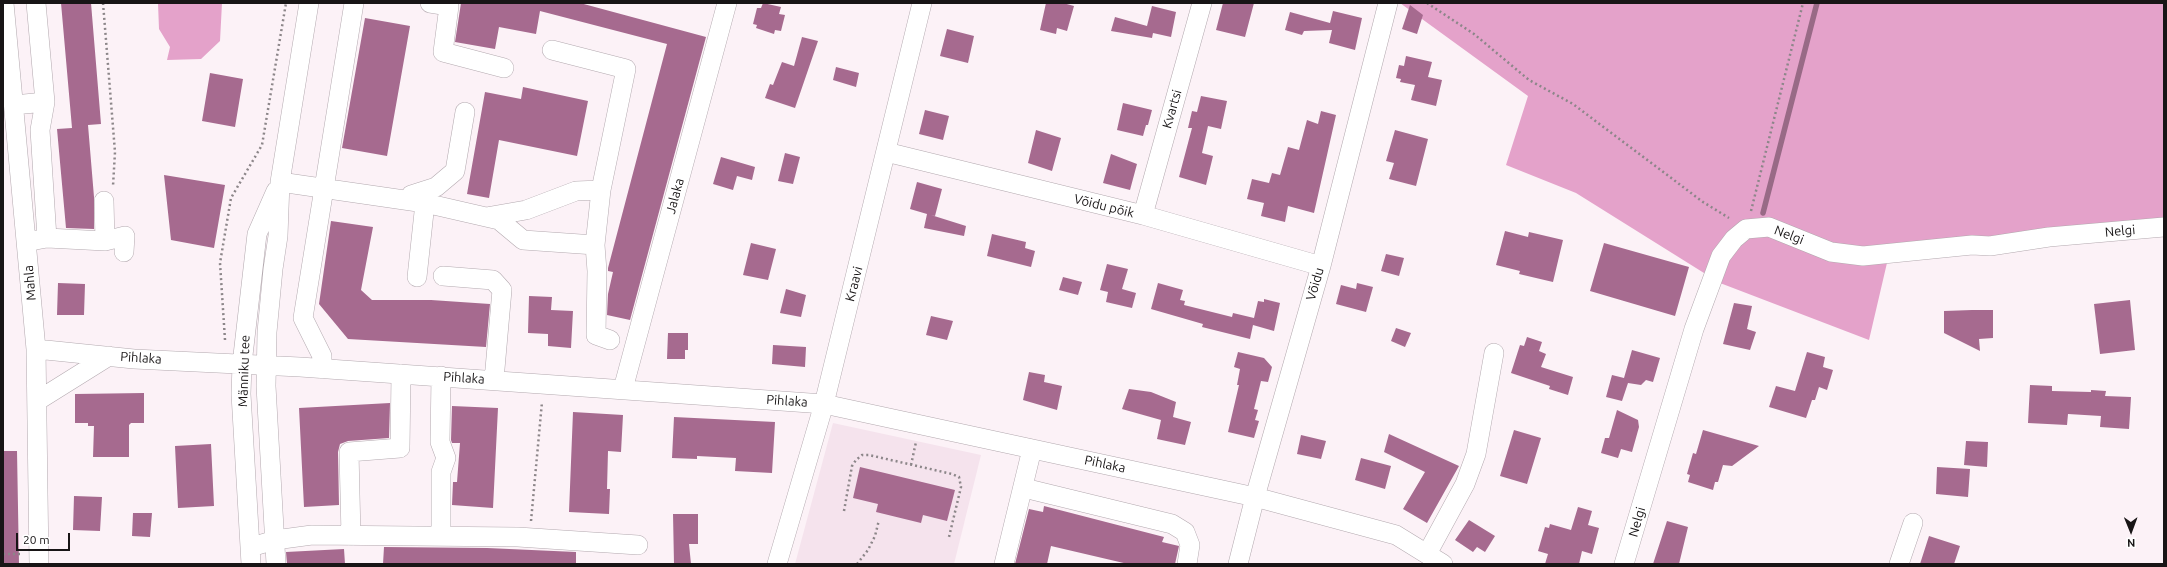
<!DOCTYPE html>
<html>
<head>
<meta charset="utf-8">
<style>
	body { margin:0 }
	#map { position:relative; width:2167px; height:567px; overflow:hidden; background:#fcf2f7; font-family:Ubuntu,sans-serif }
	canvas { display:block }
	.frame { position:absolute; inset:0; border:4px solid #181516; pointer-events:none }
	.north { position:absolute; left:2111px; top:511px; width:40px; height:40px; -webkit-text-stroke:3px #fff; paint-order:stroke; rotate:179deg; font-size:11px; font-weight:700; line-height:16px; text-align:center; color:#181516 }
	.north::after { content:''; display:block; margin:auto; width:14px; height:18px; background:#181516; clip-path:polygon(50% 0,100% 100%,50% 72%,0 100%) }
	.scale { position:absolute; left:16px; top:533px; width:54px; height:18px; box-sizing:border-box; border:2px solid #181516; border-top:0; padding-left:5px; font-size:12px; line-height:14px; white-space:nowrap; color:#181516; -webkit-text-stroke:3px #fff; paint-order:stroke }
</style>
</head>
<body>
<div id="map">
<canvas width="2167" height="567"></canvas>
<div class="frame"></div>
<div class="north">N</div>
<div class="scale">20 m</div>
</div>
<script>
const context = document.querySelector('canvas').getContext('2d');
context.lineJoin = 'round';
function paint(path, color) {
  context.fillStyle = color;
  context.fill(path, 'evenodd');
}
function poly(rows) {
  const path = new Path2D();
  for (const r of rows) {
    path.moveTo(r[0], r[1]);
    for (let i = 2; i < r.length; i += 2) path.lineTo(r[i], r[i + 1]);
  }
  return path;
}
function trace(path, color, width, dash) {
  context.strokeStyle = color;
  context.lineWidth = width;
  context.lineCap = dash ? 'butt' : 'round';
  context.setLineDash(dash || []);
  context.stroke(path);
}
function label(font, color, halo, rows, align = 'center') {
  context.font = font + ' Ubuntu,sans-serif';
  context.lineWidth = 3;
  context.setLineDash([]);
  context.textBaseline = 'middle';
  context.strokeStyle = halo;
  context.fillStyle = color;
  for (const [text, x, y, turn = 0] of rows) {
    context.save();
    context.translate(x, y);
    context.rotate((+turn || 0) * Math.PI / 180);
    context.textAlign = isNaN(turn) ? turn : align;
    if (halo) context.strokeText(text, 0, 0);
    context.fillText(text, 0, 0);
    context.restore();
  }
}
const built = poly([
	[833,423,981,455,954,564,795,564]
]);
const forest = poly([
	[158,3,222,3,220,41,201,59,167,60,170,47,159,29],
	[1400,3,2164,3,2164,224,1890,250,1869,340,1720,283,1576,193,1506,165,1528,96]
]);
const stream = poly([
	[1763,213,1817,3]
]);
const building = poly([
	[61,3,91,3,101,124,88,125,94,197,94,229,66,228,57,129,72,128],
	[461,3,580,3,706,37,630,320,607,315,608,294,613,272,608,271,608,268,667,44,540,11,536,34,499,27,495,49,455,42],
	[763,3,781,7,779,14,785,15,781,31,775,30,774,34,756,28,757,25,753,24,757,8,761,8],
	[1046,3,1063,3,1074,6,1067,31,1057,28,1056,34,1040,30],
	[1223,3,1254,3,1245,37,1216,30],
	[1410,5,1423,15,1417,34,1402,29],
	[1152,6,1176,12,1171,37,1153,33,1152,38,1111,31,1115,17,1147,26],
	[1333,11,1362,18,1355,50,1329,43,1332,30,1304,31,1302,35,1285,30,1290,12,1330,23],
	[365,18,410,26,387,156,342,148],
	[947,29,974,36,968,63,940,56],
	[802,37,818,41,795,108,765,98,770,84,773,85,782,62,794,66],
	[1406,56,1432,62,1428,77,1442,80,1436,106,1411,100,1415,85,1400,82,1401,79,1396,78,1399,65,1404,66],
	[836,67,859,73,856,87,833,80],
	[210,73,243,79,235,127,202,121],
	[523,87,588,101,577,156,499,140,489,198,467,194,485,92,521,99],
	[1201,96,1227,101,1221,129,1208,126,1202,153,1213,156,1206,185,1179,177,1192,128,1188,128,1192,111,1197,112],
	[1123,103,1152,110,1148,125,1146,125,1143,136,1117,130],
	[925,110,949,116,943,140,919,134],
	[1321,111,1336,115,1314,213,1288,206,1285,222,1261,216,1264,203,1247,199,1252,179,1269,183,1272,173,1280,175,1288,147,1299,150,1307,120,1318,124],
	[1036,130,1061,138,1052,171,1028,163],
	[1395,130,1428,139,1416,186,1389,179,1394,163,1386,161],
	[785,153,800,157,793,184,778,181],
	[1111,154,1137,164,1130,190,1103,183],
	[721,157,755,167,752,180,737,176,733,190,713,184],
	[164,175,225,185,214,248,171,240],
	[917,182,942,189,935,216,931,215,966,226,964,236,924,228,927,214,910,209],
	[331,221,373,227,361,290,372,300,431,300,490,304,486,347,348,339,319,304],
	[1505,231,1528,237,1529,232,1563,240,1553,282,1519,274,1520,271,1496,265],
	[992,234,1026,242,1025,248,1035,251,1031,267,987,256],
	[751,243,776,249,768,280,743,275],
	[1604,243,1689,267,1675,316,1590,291],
	[1386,254,1404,258,1399,276,1381,271],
	[1107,264,1128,269,1122,289,1136,293,1132,308,1106,302,1108,292,1100,290],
	[1063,277,1082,282,1078,295,1059,290],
	[58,283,85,284,84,315,57,315],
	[1158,283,1183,290,1180,300,1185,301,1184,305,1232,317,1233,313,1254,318,1258,301,1264,302,1264,299,1280,303,1274,331,1253,325,1250,339,1202,327,1203,324,1151,309],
	[1357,283,1373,287,1366,312,1336,304,1341,285,1356,289],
	[786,289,806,295,801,317,780,313],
	[529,296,552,297,551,310,573,311,571,348,548,346,548,334,528,333],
	[2130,300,2135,350,2100,354,2094,304],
	[1734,303,1752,306,1747,329,1756,332,1750,350,1723,344],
	[1972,310,1993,310,1993,338,1979,339,1980,351,1944,333,1944,311],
	[931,316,953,321,947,340,926,335],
	[1396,328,1411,333,1405,347,1391,341],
	[668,333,688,333,688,350,685,350,685,359,667,359],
	[1527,337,1542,342,1539,351,1546,354,1541,367,1573,377,1568,395,1549,389,1550,386,1511,373,1520,345,1524,346],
	[773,345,806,347,805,367,772,364],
	[1632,350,1660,358,1653,382,1646,380,1641,385,1628,383,1622,401,1606,397,1612,375,1624,378],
	[1238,352,1264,358,1272,367,1268,382,1261,381,1254,409,1258,410,1255,420,1259,421,1254,438,1228,432,1239,385,1237,385,1240,369,1234,367],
	[1807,352,1825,357,1823,367,1833,370,1827,390,1819,387,1815,400,1812,400,1806,418,1769,407,1776,386,1795,391],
	[1029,372,1045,375,1044,382,1062,386,1057,410,1023,400],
	[2030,385,2052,386,2052,391,2091,392,2091,390,2106,391,2105,396,2131,397,2129,429,2100,427,2101,416,2068,414,2067,425,2028,423],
	[1129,389,1151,392,1176,402,1173,417,1191,422,1185,445,1157,439,1161,420,1122,409],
	[144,393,144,423,131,423,129,425,129,457,93,457,94,426,88,426,88,423,75,423,75,394],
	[390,403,389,438,348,441,340,444,338,452,339,505,304,507,299,408],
	[452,406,498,408,493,508,452,505,453,482,457,482,460,443,452,443,451,440],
	[1617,410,1638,420,1639,427,1632,452,1621,449,1618,458,1601,453,1605,438,1609,438],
	[573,412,623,415,621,452,608,451,607,489,610,489,609,514,569,512],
	[674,417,775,422,772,473,735,471,736,458,697,456,697,459,672,458],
	[1514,430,1541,438,1527,484,1500,476],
	[1703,430,1759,446,1732,466,1723,465,1718,482,1715,482,1713,490,1688,482,1690,475,1687,474,1693,453,1696,454],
	[1389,434,1459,466,1427,523,1403,509,1425,472,1384,452],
	[1301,435,1326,441,1321,459,1297,454],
	[1966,441,1988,442,1987,467,1964,465],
	[211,444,214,506,178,508,175,446],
	[3,451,17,451,19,564,3,564],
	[1361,458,1391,466,1385,489,1355,480],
	[860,467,955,490,947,521,923,515,921,523,876,512,878,504,853,498],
	[1937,467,1970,469,1968,497,1936,494],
	[74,496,102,497,100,531,73,530],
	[1044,506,1164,537,1162,542,1179,546,1175,564,1128,564,1051,546,1047,564,1015,564,1029,509,1043,512],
	[1578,507,1592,511,1588,525,1599,528,1592,554,1582,551,1579,564,1545,564,1548,554,1538,551,1545,527,1549,528,1550,524,1571,530],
	[133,513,152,513,150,537,132,536],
	[673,514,698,514,698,544,689,544,691,564,674,564],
	[1469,520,1495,536,1485,552,1477,547,1473,552,1455,540],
	[1667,521,1688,527,1679,564,1653,564],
	[1929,536,1960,546,1954,564,1920,564],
	[384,547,487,548,576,552,576,564,383,564],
	[344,549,345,564,287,564,286,552]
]);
const path = poly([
	[103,3,115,152,113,186],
	[1427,3,1474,34,1529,80,1573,104,1703,202,1729,218],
	[1751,211,1803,3],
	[225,340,220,263,231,198,262,145,286,3],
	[911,465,916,442],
	[844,511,852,466,856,460,862,455,869,455,952,474,959,477,961,487,949,537],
	[531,521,542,402],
	[3,554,20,554],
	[857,564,868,550,875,536,879,520]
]);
const minor = poly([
	[4,3,36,349,39,564],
	[36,3,45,102,40,130,47,238],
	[430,3,449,6,443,52,504,68],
	[14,105,45,102],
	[886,152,1143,215,1321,266],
	[280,182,425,203,417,277],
	[411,195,436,187,455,171,465,112],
	[104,201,105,241],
	[425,203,499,220,523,240,595,245,601,190,626,69,552,50],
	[1143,215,1202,3],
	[486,217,526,210,576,191,601,190],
	[36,240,47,238,105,241,125,236,124,252],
	[595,245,597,271,596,335,610,340],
	[443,276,493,280,502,290,494,380],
	[36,349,134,359,300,367,824,404,1255,497,1396,535,1443,564],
	[322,369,322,356,303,318,354,3],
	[623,389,727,3],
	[37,401,109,356],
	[1024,488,1172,524,1185,532,1190,545,1187,564],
	[351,536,349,452,400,448,401,374],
	[441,536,441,472,446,458,440,442,441,376],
	[251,547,275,540,312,535,518,537,638,545],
	[1427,554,1465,484,1476,454,1494,353],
	[251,564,241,394,242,364,257,234,276,191],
	[276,564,266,386,267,332,273,269,278,236,280,182,309,3],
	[777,564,824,404,922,3],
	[1004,564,1032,449],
	[1238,564,1255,497,1321,266,1388,3],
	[1624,564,1694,329,1721,256,1734,239,1746,229,1769,227,1831,252,1863,256,1972,245,1990,246,2049,237,2164,227],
	[1899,564,1913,523]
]);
const streetNames = [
	["Kvartsi",1172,109,-74],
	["Jalaka",675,196,-75],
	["Võidu põik",1104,206,14],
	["Nelgi",2120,231,-5],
	["Nelgi",1789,235,21],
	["Mahla",30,283,-95],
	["Kraavi",854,284,-76],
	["Võidu",1315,284,-74],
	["Pihlaka",141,358,4],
	["Männiku tee",244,371,-88],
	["Pihlaka",464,378,4],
	["Pihlaka",787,401,4],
	["Pihlaka",1105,464,12],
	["Nelgi",1637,522,-74]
];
paint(built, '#f5e3ed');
paint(forest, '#e4a2ca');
trace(stream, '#986a86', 5.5);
paint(building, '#a66a8f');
trace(minor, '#b3a9af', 20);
trace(path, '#8c8689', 2.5, [2, 3]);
trace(minor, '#fff', 19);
label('13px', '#181516', '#fff', streetNames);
</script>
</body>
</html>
